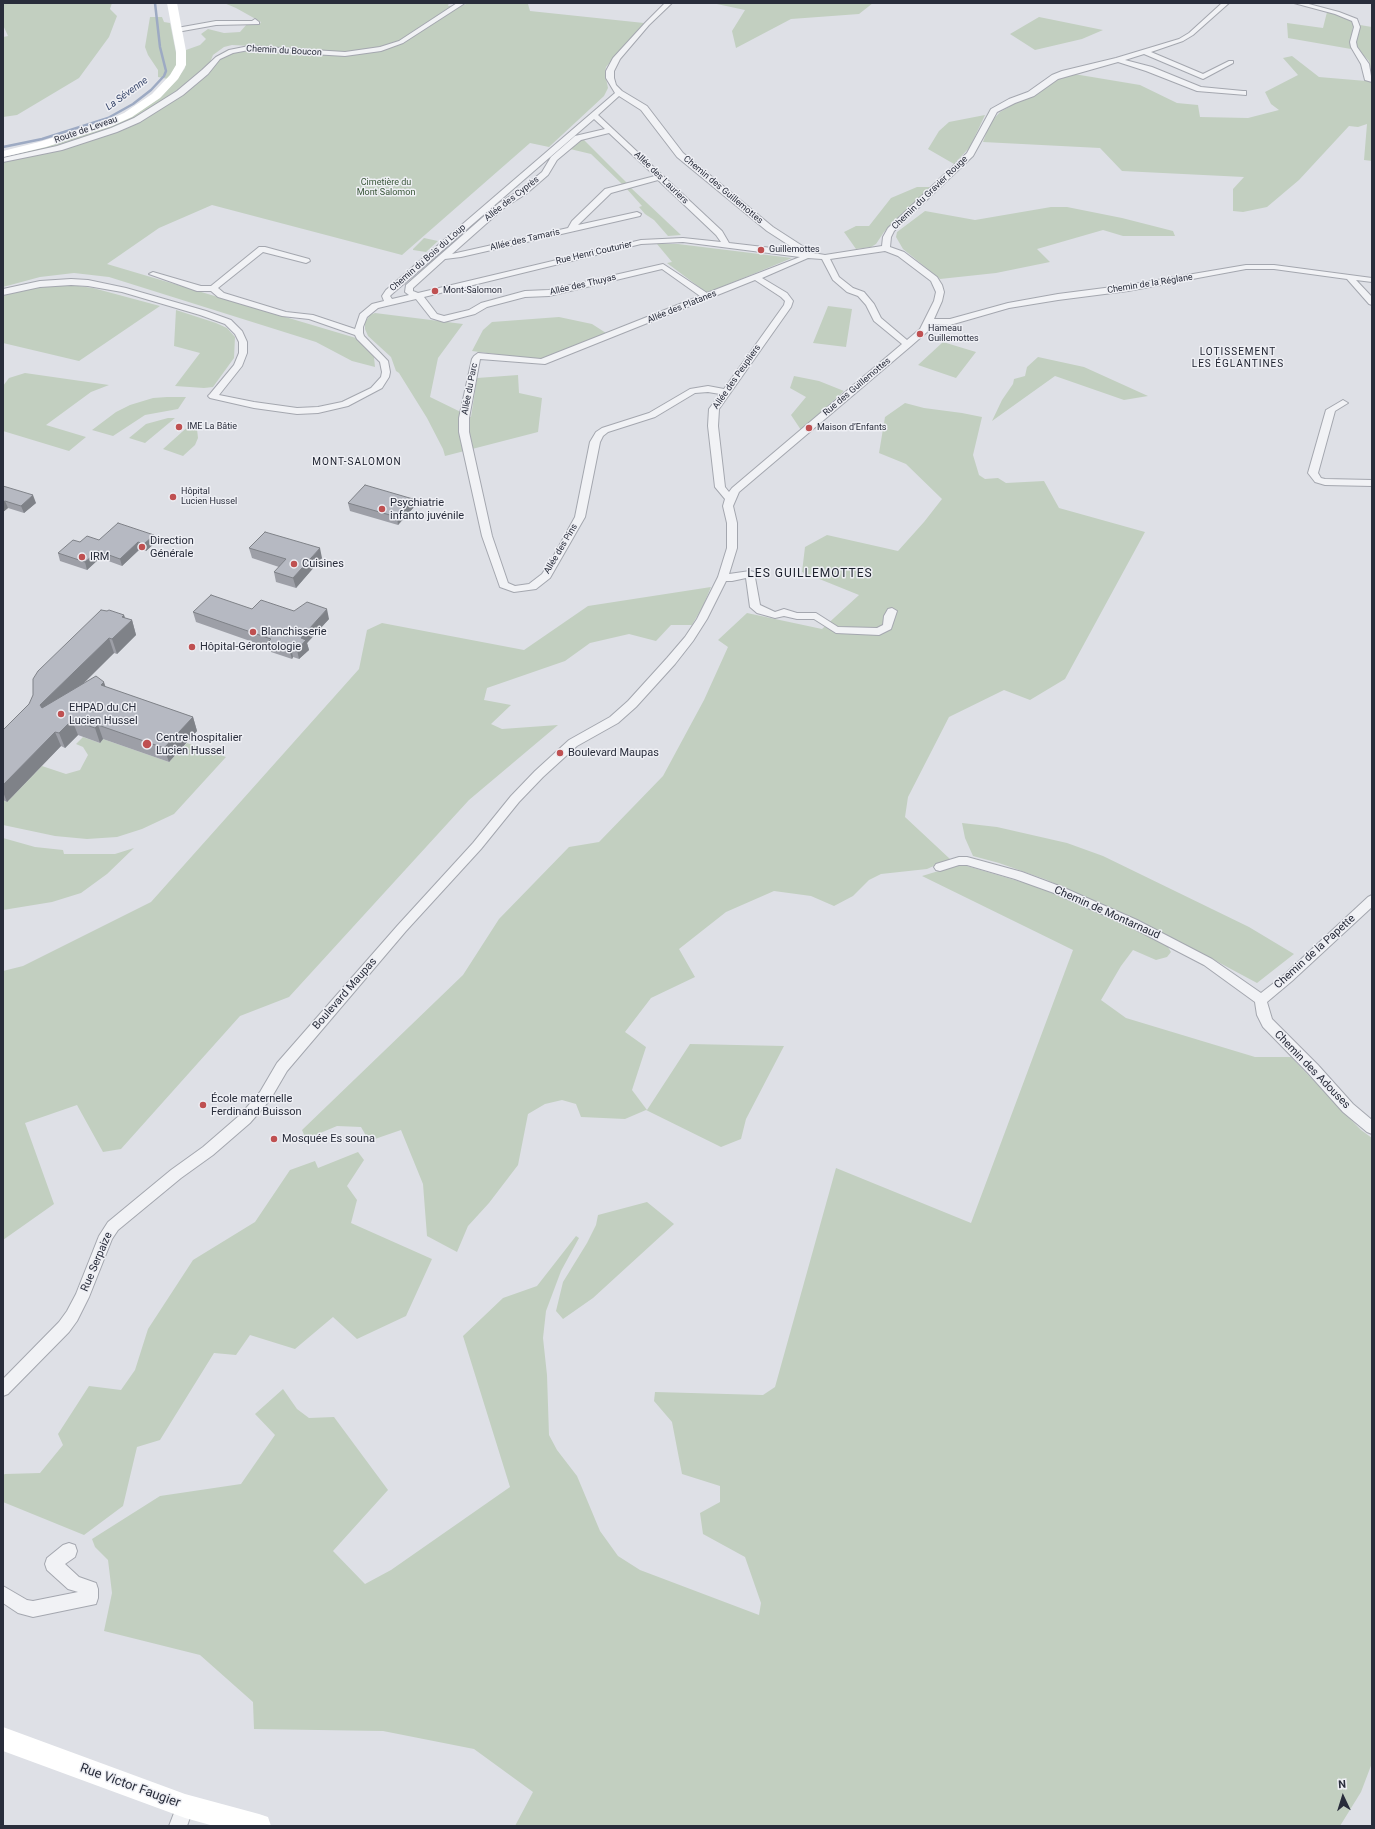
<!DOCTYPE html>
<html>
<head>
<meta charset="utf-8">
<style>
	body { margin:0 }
	#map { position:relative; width:1375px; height:1829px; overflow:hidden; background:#dee0e6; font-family:Roboto,sans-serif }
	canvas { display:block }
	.frame { position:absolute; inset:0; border:4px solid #292d3b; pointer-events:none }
	.north { position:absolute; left:1323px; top:1777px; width:40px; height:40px; -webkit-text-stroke:3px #eeeff4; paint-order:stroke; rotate:356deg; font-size:11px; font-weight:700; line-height:16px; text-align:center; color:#292d3b }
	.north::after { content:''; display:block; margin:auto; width:14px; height:18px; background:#292d3b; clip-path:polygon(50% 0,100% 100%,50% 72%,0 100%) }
</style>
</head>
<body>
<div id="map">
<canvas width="1375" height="1829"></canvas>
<div class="frame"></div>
<div class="north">N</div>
</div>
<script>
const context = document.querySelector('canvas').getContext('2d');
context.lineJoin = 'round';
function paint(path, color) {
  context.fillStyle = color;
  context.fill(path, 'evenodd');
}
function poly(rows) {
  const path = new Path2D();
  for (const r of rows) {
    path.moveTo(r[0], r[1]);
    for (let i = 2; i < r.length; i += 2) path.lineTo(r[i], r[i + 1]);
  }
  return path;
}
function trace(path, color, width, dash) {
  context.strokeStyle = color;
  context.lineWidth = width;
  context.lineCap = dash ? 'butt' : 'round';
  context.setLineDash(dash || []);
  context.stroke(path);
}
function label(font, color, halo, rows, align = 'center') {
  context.font = font + ' Roboto,sans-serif';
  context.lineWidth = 3;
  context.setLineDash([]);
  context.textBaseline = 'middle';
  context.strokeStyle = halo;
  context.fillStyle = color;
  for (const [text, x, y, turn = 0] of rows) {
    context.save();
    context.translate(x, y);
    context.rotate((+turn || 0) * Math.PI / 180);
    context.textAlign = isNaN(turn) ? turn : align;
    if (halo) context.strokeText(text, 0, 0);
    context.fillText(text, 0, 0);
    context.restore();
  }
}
const green = poly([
	[3,3,112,3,110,9,117,16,109,37,79,78,17,115,3,117,3,37,8,36,3,25],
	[224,3,449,3,448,6,464,5,468,3,531,3,528,4,530,11,644,23,606,67,605,73,608,88,604,96,549,147,530,143,402,255,212,205,159,228,107,264,356,338,374,357,375,367,352,361,316,342,109,277,74,273,40,277,3,287,3,162,66,149,138,122,180,96,223,57,229,54,253,50,296,54,296,51,251,46,232,45,224,47,213,55,209,65,198,76,191,79,190,82,161,105,135,119,63,145,18,156,17,154,59,143,133,115,161,97,178,78,185,68,186,50,200,45,206,39,201,34,208,29,224,33,240,32,247,24,259,25,261,22,236,8],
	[712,3,873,3,859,14,791,19,736,48,732,31,745,10],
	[1327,12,1347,17,1354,21,1350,44,1351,49,1288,38,1287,23,1323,28],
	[150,17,162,17,164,22,170,23,178,63,168,79,158,77,158,70,148,55,145,47],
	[1039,17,1049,19,1103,30,1082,39,1035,50,1010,34],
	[1360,25,1372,27,1372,76,1369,61,1360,52,1356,43],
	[1292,56,1319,77,1366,81,1372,80,1372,161,1364,160,1367,124,1358,127,1349,126,1299,180,1267,207,1243,212,1233,211,1233,189,1244,177,1122,171,1100,148,983,142,990,123,1000,112,1068,73,1140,85,1177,103,1198,105,1200,117,1248,118,1279,110,1271,104,1265,92,1298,75,1283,58],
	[985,115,970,147,954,164,928,149,939,131,949,122],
	[580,139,583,139,627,183,622,184,591,154,570,149],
	[630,187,681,235,668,236,654,220,645,214,639,207,642,206,626,188],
	[917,187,932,187,884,232,876,244,871,247,856,249,844,232,856,226,869,226,891,198],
	[1051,207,1067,207,1122,218,1173,231,1175,236,1123,236,1103,230,1037,249,1050,262,996,273,940,279,903,249,896,237,897,232,925,211,975,220],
	[424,238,438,241,426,252,413,250,413,249],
	[657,244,678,244,792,258,707,293,667,263,672,262],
	[71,285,93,288,160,306,79,361,3,343,3,296,23,290,46,286],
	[828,306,852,309,846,347,813,343],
	[176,310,216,323,227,328,235,337,234,358,213,387,204,388,175,386,200,353,174,346],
	[375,313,463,324,438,358,430,397,471,417,477,378,518,375,519,393,542,398,538,432,445,456,443,449,427,418,399,373,396,371,391,357,368,336,365,329,365,322,370,315],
	[559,317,592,324,606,333,540,360,472,351,483,330,492,322],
	[943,342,976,352,956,378,918,365],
	[1038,357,1084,367,1148,396,1124,400,1055,376,992,421,1002,400,1013,384,1014,379,1025,376,1027,367],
	[25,373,109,385,91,392,46,425,86,437,69,451,3,431,3,386,9,378],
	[794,376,819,381,844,391,801,430,791,415,806,397,790,388],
	[167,397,186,397,178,409,145,415,113,436,92,430,116,412,130,405,153,398],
	[905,403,924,408,962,413,982,417,973,455,979,475,985,479,998,478,1006,483,1044,481,1059,508,1145,532,1065,679,1030,700,1004,690,949,717,908,797,905,817,950,859,927,869,881,874,869,880,853,896,834,906,811,896,774,891,726,912,679,949,695,977,651,998,625,1032,646,1047,632,1090,647,1110,690,1044,784,1046,746,1119,741,1139,721,1147,646,1110,625,1119,581,1117,576,1104,562,1100,545,1104,528,1114,518,1165,489,1203,468,1226,457,1252,427,1236,423,1184,401,1130,369,1141,361,1127,337,1126,306,1139,302,1130,463,975,499,919,569,847,599,842,663,776,704,700,728,647,718,640,747,613,822,629,859,595,802,572,805,547,827,535,898,551,924,522,942,499,906,464,879,453,885,417],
	[168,418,175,418,145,443,129,438,146,424],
	[192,423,197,429,198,438,195,445,183,456,163,449],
	[711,587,703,606,692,625,671,625,656,641,629,634,590,643,565,661,487,688,484,700,511,705,491,724,502,729,558,725,469,800,289,997,240,1016,121,1149,103,1152,77,1105,25,1123,54,1204,3,1240,3,971,23,966,151,902,359,669,367,630,382,623,524,650,588,606],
	[83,737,100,743,103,739,169,762,187,743,226,757,174,814,142,829,117,837,87,839,55,836,3,825,3,800,7,802,42,766,66,774,80,770,88,755,83,747,76,744],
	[962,823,997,827,1067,843,1103,856,1249,927,1294,954,1257,983,1203,954,1047,880,999,863,973,856,965,838],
	[3,838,35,847,63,850,64,854,115,854,134,848,107,874,81,893,52,902,3,910],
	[955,866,967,866,1042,888,1165,942,1171,952,1167,957,1156,960,1133,950,1121,966,1101,1000,1126,1018,1255,1057,1291,1057,1361,1130,1372,1138,1372,1763,1361,1792,1340,1826,515,1826,533,1792,474,1749,383,1731,254,1729,253,1702,200,1655,104,1631,112,1593,108,1560,95,1547,92,1539,160,1496,241,1484,275,1435,255,1414,283,1389,297,1409,309,1418,334,1417,388,1490,333,1551,365,1584,391,1570,510,1487,463,1336,503,1298,537,1286,576,1236,579,1238,561,1271,546,1311,543,1338,547,1375,549,1435,557,1450,577,1476,600,1531,618,1556,640,1570,759,1615,761,1603,745,1557,703,1534,700,1513,720,1502,720,1486,682,1474,672,1422,654,1401,655,1392,763,1395,775,1387,836,1168,971,1223,1073,950,922,876],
	[358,1152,364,1160,347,1186,357,1200,351,1223,432,1259,406,1316,357,1339,333,1317,295,1349,250,1335,236,1355,214,1353,160,1440,137,1447,123,1506,84,1535,3,1502,3,1475,5,1474,40,1473,63,1445,58,1434,89,1386,121,1390,135,1370,148,1329,193,1260,255,1222,290,1170,315,1161,318,1168],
	[647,1202,674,1224,593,1298,563,1319,556,1311,563,1282,587,1243,596,1225,598,1215]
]);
const stream = poly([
	[3,147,42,139,108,118,133,104,151,90,164,76,166,71,160,47,155,3]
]);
const street = poly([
	[457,3,465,3,403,43,381,51,345,56,249,50,233,53,220,59,208,74,183,95,140,122,117,132,62,150,3,162,3,158,57,146,111,128,134,118,177,91,202,70,216,57,229,50,249,46,345,52,380,47,399,41,457,3],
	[665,3,672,3,649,25,620,59,614,71,614,78,616,85,622,91,647,106,683,153,773,227,804,247,807,252,825,255,882,246,883,237,888,228,967,153,991,109,1009,99,1028,92,1052,75,1062,71,1116,58,1179,39,1189,33,1222,3,1229,3,1193,35,1183,41,1151,52,1203,74,1229,61,1233,61,1233,63,1203,79,1144,54,1125,60,1152,67,1201,87,1243,91,1246,91,1246,95,1197,91,1146,71,1118,62,1058,79,1034,96,1015,103,997,112,973,156,894,231,891,237,890,247,904,252,937,277,942,285,944,292,942,301,934,319,950,319,1008,303,1058,294,1128,285,1246,265,1274,265,1372,278,1372,282,1356,280,1372,297,1372,305,1369,304,1347,279,1274,269,1246,269,1128,291,1058,300,1009,308,950,325,931,324,927,332,911,346,739,492,733,506,737,523,737,548,729,574,750,571,754,572,760,605,775,612,784,609,797,613,816,613,838,627,877,628,883,625,884,616,888,609,892,608,897,611,891,629,879,635,836,633,814,619,797,619,784,616,775,618,757,613,750,607,746,578,732,581,726,581,707,619,693,641,675,664,636,707,618,723,577,746,543,777,519,802,481,849,406,931,287,1071,270,1100,250,1123,213,1155,181,1178,118,1230,112,1239,89,1297,77,1321,69,1332,8,1394,3,1396,3,1379,59,1322,67,1311,76,1294,99,1236,108,1222,171,1170,203,1147,240,1115,260,1092,277,1063,398,925,473,843,511,796,535,771,569,740,610,717,628,701,667,658,685,637,697,619,718,577,727,548,727,523,723,506,725,499,715,487,708,426,709,409,720,394,708,392,695,393,655,417,608,432,603,436,600,442,585,517,550,578,536,589,514,592,500,587,482,536,459,432,459,418,472,359,474,356,478,353,541,359,700,296,662,269,549,296,525,297,487,307,475,314,444,322,431,318,416,299,378,308,367,317,363,327,363,333,364,336,388,361,390,372,389,377,382,388,348,406,318,413,297,414,254,408,210,398,208,396,210,394,234,365,239,353,239,342,235,334,225,324,200,315,122,292,88,286,71,285,40,287,3,295,3,289,40,281,71,279,88,280,126,288,206,311,231,320,242,331,247,342,247,353,242,366,219,395,254,402,297,408,318,407,342,402,371,388,381,377,382,372,380,362,357,339,355,335,309,319,282,316,218,297,211,291,197,291,149,274,153,272,201,286,211,286,259,247,265,247,309,259,310,261,306,263,263,252,218,288,224,293,286,312,313,315,355,329,360,314,372,304,384,301,382,296,386,290,615,93,606,78,606,71,613,58,645,23,665,3],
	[619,96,641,110,677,157,767,231,798,251,729,243,722,231,598,115,619,96],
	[594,119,605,129,575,136,551,157,542,172,520,190,499,203,406,285,405,292,409,295,392,299,390,296,392,294,594,119],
	[609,133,655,176,605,189,572,221,568,228,452,254,505,207,526,194,548,175,557,160,581,140,609,133],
	[658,180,716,235,721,242,683,238,641,240,418,293,413,291,413,288,445,259,461,257,640,216,641,214,637,212,578,225,611,193,658,180],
	[683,242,800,257,707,293,663,264,549,290,525,291,481,303,469,310,444,316,437,314,424,297,641,244,683,242],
	[885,251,898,256,931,281,936,292,934,301,920,329,907,340,881,318,874,304,864,292,853,288,839,277,830,259,885,251],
	[808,258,822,259,833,280,847,292,858,296,866,305,874,321,902,344,732,488,729,492,725,487,718,426,719,409,791,307,793,301,787,293,762,278,808,258],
	[755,280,781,297,785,301,784,305,724,389,708,386,690,389,649,413,602,428,596,432,590,442,575,517,553,557,542,574,529,584,515,586,508,583,492,536,469,432,469,418,480,359,545,364,755,280],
	[1294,3,1305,3,1339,12,1357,19,1360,27,1356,42,1357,47,1369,64,1372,82,1365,80,1361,64,1351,47,1350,42,1354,27,1352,21,1335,14,1294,3],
	[255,19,259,22,259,24,216,25,177,32,174,30,177,28,216,21,252,21,255,19],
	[1343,400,1348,403,1335,411,1318,473,1321,478,1325,479,1372,480,1372,486,1325,485,1315,482,1308,473,1326,410,1343,400],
	[959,857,967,857,1022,872,1062,887,1137,920,1212,959,1261,993,1284,975,1368,897,1372,895,1372,907,1292,981,1267,1002,1272,1019,1318,1065,1353,1104,1372,1120,1372,1134,1367,1132,1343,1112,1308,1073,1263,1027,1257,1015,1255,1002,1204,965,1129,926,1054,893,1015,879,967,865,959,865,940,871,936,870,934,867,936,864,959,857],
	[69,1543,75,1545,77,1551,75,1557,65,1564,79,1577,96,1583,98,1589,98,1598,96,1604,33,1617,18,1613,3,1603,3,1586,27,1600,33,1601,78,1592,68,1589,47,1570,45,1564,47,1558,63,1545,69,1543],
	[185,1797,191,1800,194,1806,187,1826,169,1826,179,1800,185,1797]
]);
const secondary = poly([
	[167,3,177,3,186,51,186,65,178,79,160,98,132,117,112,126,46,147,3,157,3,151,39,142,104,122,124,113,152,94,170,75,176,65,176,51,167,3],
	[3,1727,185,1794,259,1814,268,1817,271,1826,214,1826,185,1818,3,1751,3,1727]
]);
const wall = poly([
	[3,486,36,503,24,513,8,508,3,512],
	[413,499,414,507,398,525,350,511,348,503],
	[99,540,156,542,146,551,140,549,122,566,100,558,87,570,60,561,58,553,80,542],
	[249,548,322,558,296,588,276,582,274,572,279,567,252,558],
	[252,609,294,611,329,619,307,643,309,650,299,659,293,657,292,659,271,652,270,648,196,622,193,612],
	[124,615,125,618,132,620,136,635,117,654,114,653,82,685,106,687,193,717,197,731,169,762,103,739,100,743,78,735,65,748,61,746,7,802,3,800,3,730,29,704]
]);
const shadedWall = poly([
	[33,495,36,503,24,513,21,506],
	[413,499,414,507,398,525,397,517],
	[5,501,8,508,3,512,3,502],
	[154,535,156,542,146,551,144,544],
	[138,542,140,549,122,566,120,559],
	[320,548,322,558,296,588,293,578],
	[98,551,100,558,87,570,85,562],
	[327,609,329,619,307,643,309,650,299,659,297,650,301,638],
	[124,615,127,625,132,620,136,635,117,654,112,639,122,617],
	[109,638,114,653,46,720,40,705],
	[291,647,293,657,292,659,289,649],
	[104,682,109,697,101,685],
	[193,717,197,731,169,762,164,748],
	[72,720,78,735,65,748,59,733],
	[98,725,103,739,100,743,95,728],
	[55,732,61,746,7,802,3,792,3,785]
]);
const building = poly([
	[365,485,413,499,397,517,348,503,365,485],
	[3,486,33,495,21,506,5,501,3,502,3,486],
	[118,523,154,535,144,544,138,542,120,559,98,551,85,562,58,553,73,540,80,542,87,536,99,540,118,523],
	[265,532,320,548,293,578,274,572,286,559,249,548,265,532],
	[211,595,252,609,261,600,294,611,307,602,327,609,301,638,306,640,297,650,291,647,289,649,268,642,271,639,193,612,211,595],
	[101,610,107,611,109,610,124,615,122,617,132,620,112,639,109,638,40,705,42,708,96,676,104,682,101,685,193,717,164,748,98,725,95,728,72,720,59,733,55,732,3,785,3,730,29,704,33,695,33,679,38,671,101,610]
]);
const markers = [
	[761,250,4,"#bf5051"],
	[435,291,4,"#bf5051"],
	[920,334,4,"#bf5051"],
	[179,427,4,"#bf5051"],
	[809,428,4,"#bf5051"],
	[173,497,4,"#bf5051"],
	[382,509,4,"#bf5051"],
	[142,547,4,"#bf5051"],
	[82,557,4,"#bf5051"],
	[294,564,4,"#bf5051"],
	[253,632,4,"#bf5051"],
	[192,647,4,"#bf5051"],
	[61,714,4,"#bf5051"],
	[147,744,5,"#bf5051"],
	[560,753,4,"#bf5051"],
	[203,1105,4,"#bf5051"],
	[274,1139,4,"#bf5051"]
];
const farStreetnames = [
	["Chemin du Boucon",284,51,3],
	["Route de Leveau",86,130,-19],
	["Allée des Lauriers",661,178,44],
	["Chemin des Guillemottes",723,190,40],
	["Chemin du Gravier Rouge",930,193,-44],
	["Allée des Cyprès",512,199,-38],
	["Allée des Tamaris",525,240,-13],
	["Rue Henri Couturier",594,253,-13],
	["Chemin du Bois du Loup",428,258,-41],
	["Chemin de la Réglane",1150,284,-9],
	["Allée des Thuyas",583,285,-13],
	["Allée des Platanes",682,307,-22],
	["Allée des Peupliers",737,377,-55],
	["Rue des Guillemottes",857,387,-40],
	["Allée du Parc",470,389,-79],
	["Allée des Pins",561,549,-59]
];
const farParknames = [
	["Cimetière du",386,183],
	["Mont Salomon",386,193]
];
const farPoinames = [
	["Guillemottes",769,250],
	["Mont-Salomon",443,291],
	["Hameau",928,329],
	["Guillemottes",928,339],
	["IME La Bâtie",187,427],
	["Maison d’Enfants",817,428],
	["Hôpital",181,492],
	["Lucien Hussel",181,502]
];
const farWaternames = [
	["La Sévenne",127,94,-36]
];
const farNeighbourhoodnames = [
	["LOTISSEMENT",1238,352],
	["LES ÉGLANTINES",1238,364],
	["MONT-SALOMON",357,462]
];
const poiNames = [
	["Psychiatrie",390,503],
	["infanto juvénile",390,516],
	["Direction",150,541],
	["Générale",150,554],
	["IRM",90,557],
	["Cuisines",302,564],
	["Blanchisserie",261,632],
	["Hôpital-Gérontologie",200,647],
	["EHPAD du CH",69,708],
	["Lucien Hussel",69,721],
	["Centre hospitalier",156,738],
	["Lucien Hussel",156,751],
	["Boulevard Maupas",568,753],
	["École maternelle",211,1099],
	["Ferdinand Buisson",211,1112],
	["Mosquée Es souna",282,1139]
];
const streetNames = [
	["Chemin de Montarnaud",1107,913,24],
	["Chemin de la Papette",1315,952,-42],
	["Boulevard Maupas",345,994,-49],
	["Chemin des Adouses",1312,1070,46],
	["Rue Serpaize",97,1262,-67]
];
const neighbourhoodNames = [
	["LES GUILLEMOTTES",810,574]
];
const nearStreetnames = [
	["Rue Victor Faugier",130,1786,20]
];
paint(green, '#c2cfc0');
trace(stream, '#9daac3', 2.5);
trace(street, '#a4a7af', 2);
paint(street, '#f1f2f5');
paint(secondary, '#fff');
paint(wall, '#9d9fa7');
paint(shadedWall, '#7f8288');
paint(building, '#b6b9c2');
trace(building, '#7f8288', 1);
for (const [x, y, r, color] of markers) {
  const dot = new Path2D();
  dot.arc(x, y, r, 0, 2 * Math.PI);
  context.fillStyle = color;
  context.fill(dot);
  trace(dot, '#eeeff4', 1.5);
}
label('9px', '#292d3b', '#eeeff4', farStreetnames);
label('9px', '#395638', '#eeeff4', farParknames);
label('9px', '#292d3b', '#eeeff4', farPoinames, 'left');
label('italic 10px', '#38476b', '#eeeff4', farWaternames);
context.letterSpacing = '1px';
label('10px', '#1b1f2c', '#eeeff4', farNeighbourhoodnames);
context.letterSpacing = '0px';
label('11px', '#292d3b', '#eeeff4', poiNames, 'left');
label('11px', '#292d3b', '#eeeff4', streetNames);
context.letterSpacing = '1px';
label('12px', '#1b1f2c', '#eeeff4', neighbourhoodNames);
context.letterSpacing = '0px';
label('13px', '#292d3b', '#eeeff4', nearStreetnames);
</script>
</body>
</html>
